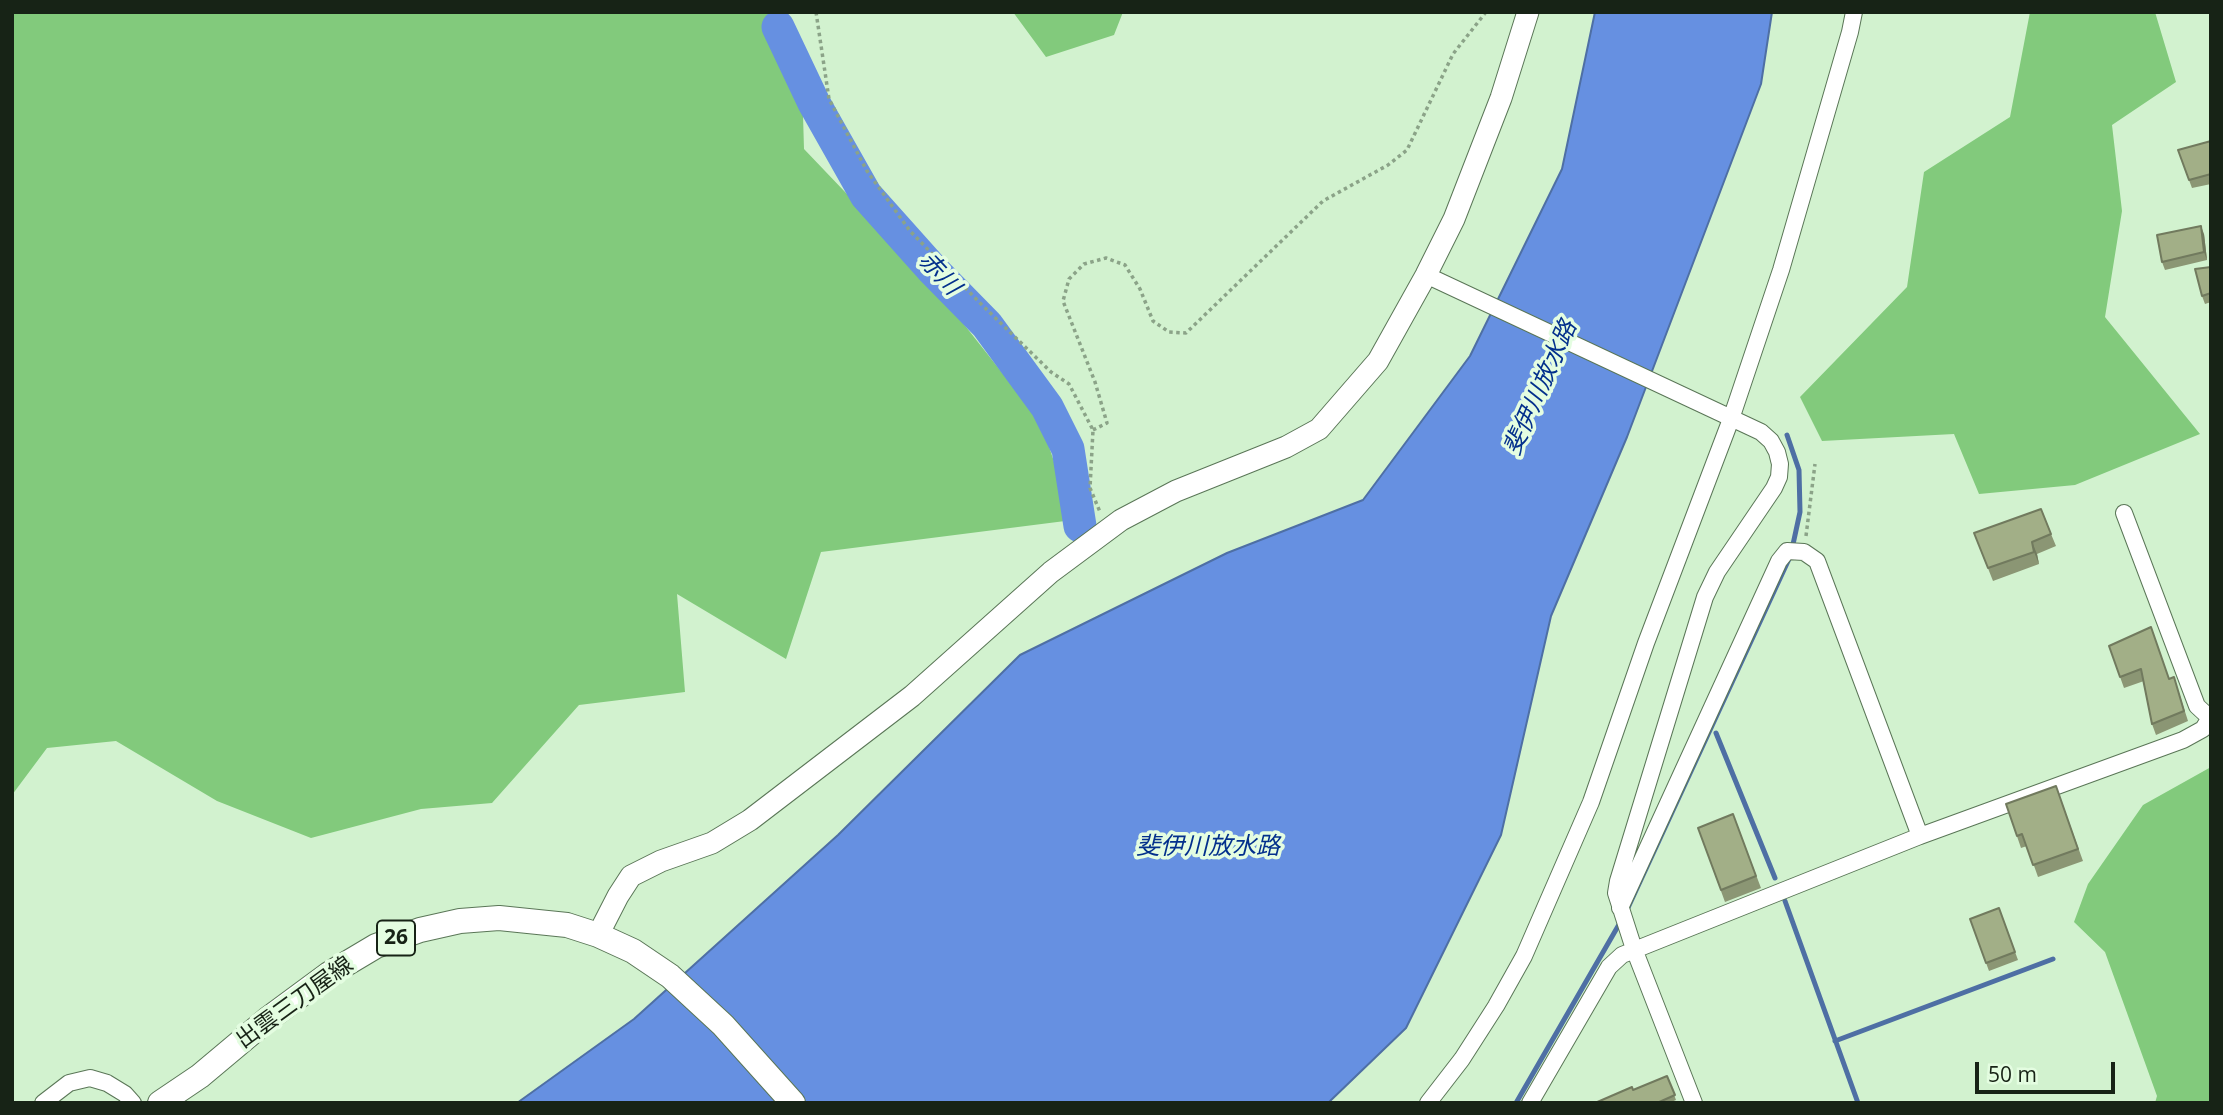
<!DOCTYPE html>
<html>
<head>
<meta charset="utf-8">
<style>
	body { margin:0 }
	#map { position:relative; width:2223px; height:1115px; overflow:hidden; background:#d2f2cf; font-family:"Open Sans",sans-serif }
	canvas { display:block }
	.frame { position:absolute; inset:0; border:14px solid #172316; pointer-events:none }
	.scale { position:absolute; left:1975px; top:1062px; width:140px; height:32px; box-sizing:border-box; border:4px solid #172316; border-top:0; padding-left:9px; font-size:21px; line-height:24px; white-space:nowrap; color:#172316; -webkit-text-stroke:5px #e4fde1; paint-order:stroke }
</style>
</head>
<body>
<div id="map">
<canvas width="2223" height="1115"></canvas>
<div class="frame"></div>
<div class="scale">50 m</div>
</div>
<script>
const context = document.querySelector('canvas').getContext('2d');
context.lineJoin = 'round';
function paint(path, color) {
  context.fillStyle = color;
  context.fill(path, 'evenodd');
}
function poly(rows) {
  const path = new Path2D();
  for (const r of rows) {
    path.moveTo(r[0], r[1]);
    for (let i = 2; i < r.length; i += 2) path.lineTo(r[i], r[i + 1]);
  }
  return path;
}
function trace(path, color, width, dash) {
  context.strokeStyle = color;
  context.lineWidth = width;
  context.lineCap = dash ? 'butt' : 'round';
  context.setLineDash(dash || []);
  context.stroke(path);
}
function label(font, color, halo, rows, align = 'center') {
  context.font = font + ' "Open Sans","Noto Sans JP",sans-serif';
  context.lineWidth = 7;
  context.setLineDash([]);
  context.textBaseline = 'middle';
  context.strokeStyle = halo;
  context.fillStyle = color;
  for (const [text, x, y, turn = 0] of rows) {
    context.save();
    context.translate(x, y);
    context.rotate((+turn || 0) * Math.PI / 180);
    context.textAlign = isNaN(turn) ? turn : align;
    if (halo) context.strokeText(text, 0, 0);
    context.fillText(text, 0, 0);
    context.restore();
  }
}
const forest = poly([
	[12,12,788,12,802,81,804,149,929,280,1041,422,1073,520,821,552,786,659,677,594,685,692,579,705,492,803,421,809,311,838,217,801,116,741,47,748,12,795],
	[1013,12,1123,12,1114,35,1046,57],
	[2030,12,2155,12,2176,82,2112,125,2122,211,2105,317,2200,434,2075,485,1979,494,1954,434,1822,441,1800,397,1907,287,1924,172,2010,117],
	[2211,767,2211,1103,2155,1103,2157,1096,2105,952,2074,922,2088,884,2143,805]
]);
const water = poly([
	[1595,12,1772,12,1761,84,1627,437,1551,616,1501,835,1406,1028,1328,1103,517,1103,634,1019,838,835,1020,655,1227,553,1363,500,1470,356,1562,169,1595,12]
]);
const stream = poly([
	[1787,435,1799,470,1800,512,1792,549],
	[1716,733,1775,878],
	[1785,901,1858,1103],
	[1626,912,1789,559],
	[1835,1041,2053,959],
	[1516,1103,1621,921]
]);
const river = poly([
	[778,27,814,103,866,195,933,270,987,325,1047,407,1068,449,1080,526]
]);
const path = poly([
	[816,12,829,99,867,171,910,231,979,302,1051,372,1069,384,1093,430,1090,488,1100,512],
	[1093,430,1107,423,1095,382,1063,301,1069,279,1084,264,1106,258,1125,265,1140,289,1153,321,1169,332,1186,333,1323,201,1388,165,1407,150,1453,54,1486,12],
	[1806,536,1815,464]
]);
const street = poly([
	[1426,275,1761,432,1771,441,1777,452,1780,464,1779,477,1774,488,1717,572,1705,597,1618,881,1616,893,1634,949,1694,1103],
	[2124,513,2197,706,2210,718],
	[1620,908,1779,561,1787,551,1804,552,1817,561,1920,836],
	[43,1103,69,1083,90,1078,107,1083,125,1094,133,1103],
	[1428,1103,1462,1059,1496,1006,1524,956,1591,802,1646,643,1731,419,1781,270,1850,32,1854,12],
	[1530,1103,1609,967,1622,955,1920,836,2183,740,2203,729,2211,716]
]);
const secondary = poly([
	[598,935,618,896,631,876,661,861,712,843,750,820,912,696,1051,572,1121,520,1176,491,1286,447,1319,429,1378,361,1426,275,1454,219,1501,98,1528,12]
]);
const primary = poly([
	[160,1103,200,1076,268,1019,329,974,376,946,420,930,460,921,499,918,567,925,598,935,633,951,670,976,723,1025,793,1103]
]);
const wall = poly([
	[2211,141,2211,184,2192,188,2189,180],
	[2204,234,2207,260,2165,270,2162,262],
	[2211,267,2211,302,2205,304,2202,296],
	[1974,533,2051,534,2056,546,2037,554,2039,564,1993,581],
	[2109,646,2169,679,2174,677,2188,721,2156,735,2152,724,2144,681,2124,688],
	[2056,786,2083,861,2038,877,2027,846,2021,848,2006,804],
	[1733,814,1761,888,1725,902,1698,828],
	[1999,908,2018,960,1989,971,1970,919],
	[1667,1076,1676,1100,1669,1103,1595,1103,1633,1090]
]);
const shadedWall = poly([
	[2201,226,2204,234,2207,260,2204,252],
	[2032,542,2037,554,2039,564,2034,552]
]);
const building = poly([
	[2211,141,2211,174,2189,180,2178,150,2211,141],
	[2201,226,2204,252,2162,262,2157,235,2201,226],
	[2211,267,2211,293,2202,296,2195,269,2211,267],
	[2041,509,2051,534,2032,542,2034,552,1988,568,1974,533,2041,509],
	[2151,627,2169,679,2174,677,2184,711,2152,724,2141,669,2120,677,2109,646,2151,627],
	[2056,786,2078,849,2033,865,2022,834,2017,836,2006,804,2056,786],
	[1733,814,1756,876,1721,890,1698,828,1733,814],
	[1999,908,2015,952,1986,963,1970,919,1999,908],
	[1667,1076,1675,1095,1657,1103,1595,1103,1632,1087,1633,1090,1667,1076]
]);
const shields = [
	[396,938,38]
];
const shieldNames = [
	["26",396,938]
];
const streetNames = [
	["出雲三刀屋線",295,1003,-36]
];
const waterNames = [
	["赤川",939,274,47],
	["斐伊川放水路",1541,388,-66],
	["斐伊川放水路",1208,847]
];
paint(forest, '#82ca7c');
paint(water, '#6690e1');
trace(water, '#4e6fa4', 2);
trace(stream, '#4e6fa4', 5);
trace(river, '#6690e1', 33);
trace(street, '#5a7657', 18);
trace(secondary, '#5a7657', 23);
trace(primary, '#5a7657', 26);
trace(path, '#8ba388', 3.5, [3.5, 3.5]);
trace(street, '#fff', 16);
trace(secondary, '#fff', 21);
trace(primary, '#fff', 24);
paint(wall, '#8b9674');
paint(shadedWall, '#717a5e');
paint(building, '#a2af87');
trace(building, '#717a5e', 2);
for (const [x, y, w] of shields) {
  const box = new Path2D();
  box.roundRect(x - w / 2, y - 17.5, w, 35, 5);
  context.fillStyle = '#e4fde1';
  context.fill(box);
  trace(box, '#172316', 2);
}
label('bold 21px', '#172316', null, shieldNames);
label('23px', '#172316', '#e4fde1', streetNames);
label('italic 24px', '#03308c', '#e4fde1', waterNames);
</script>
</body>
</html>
